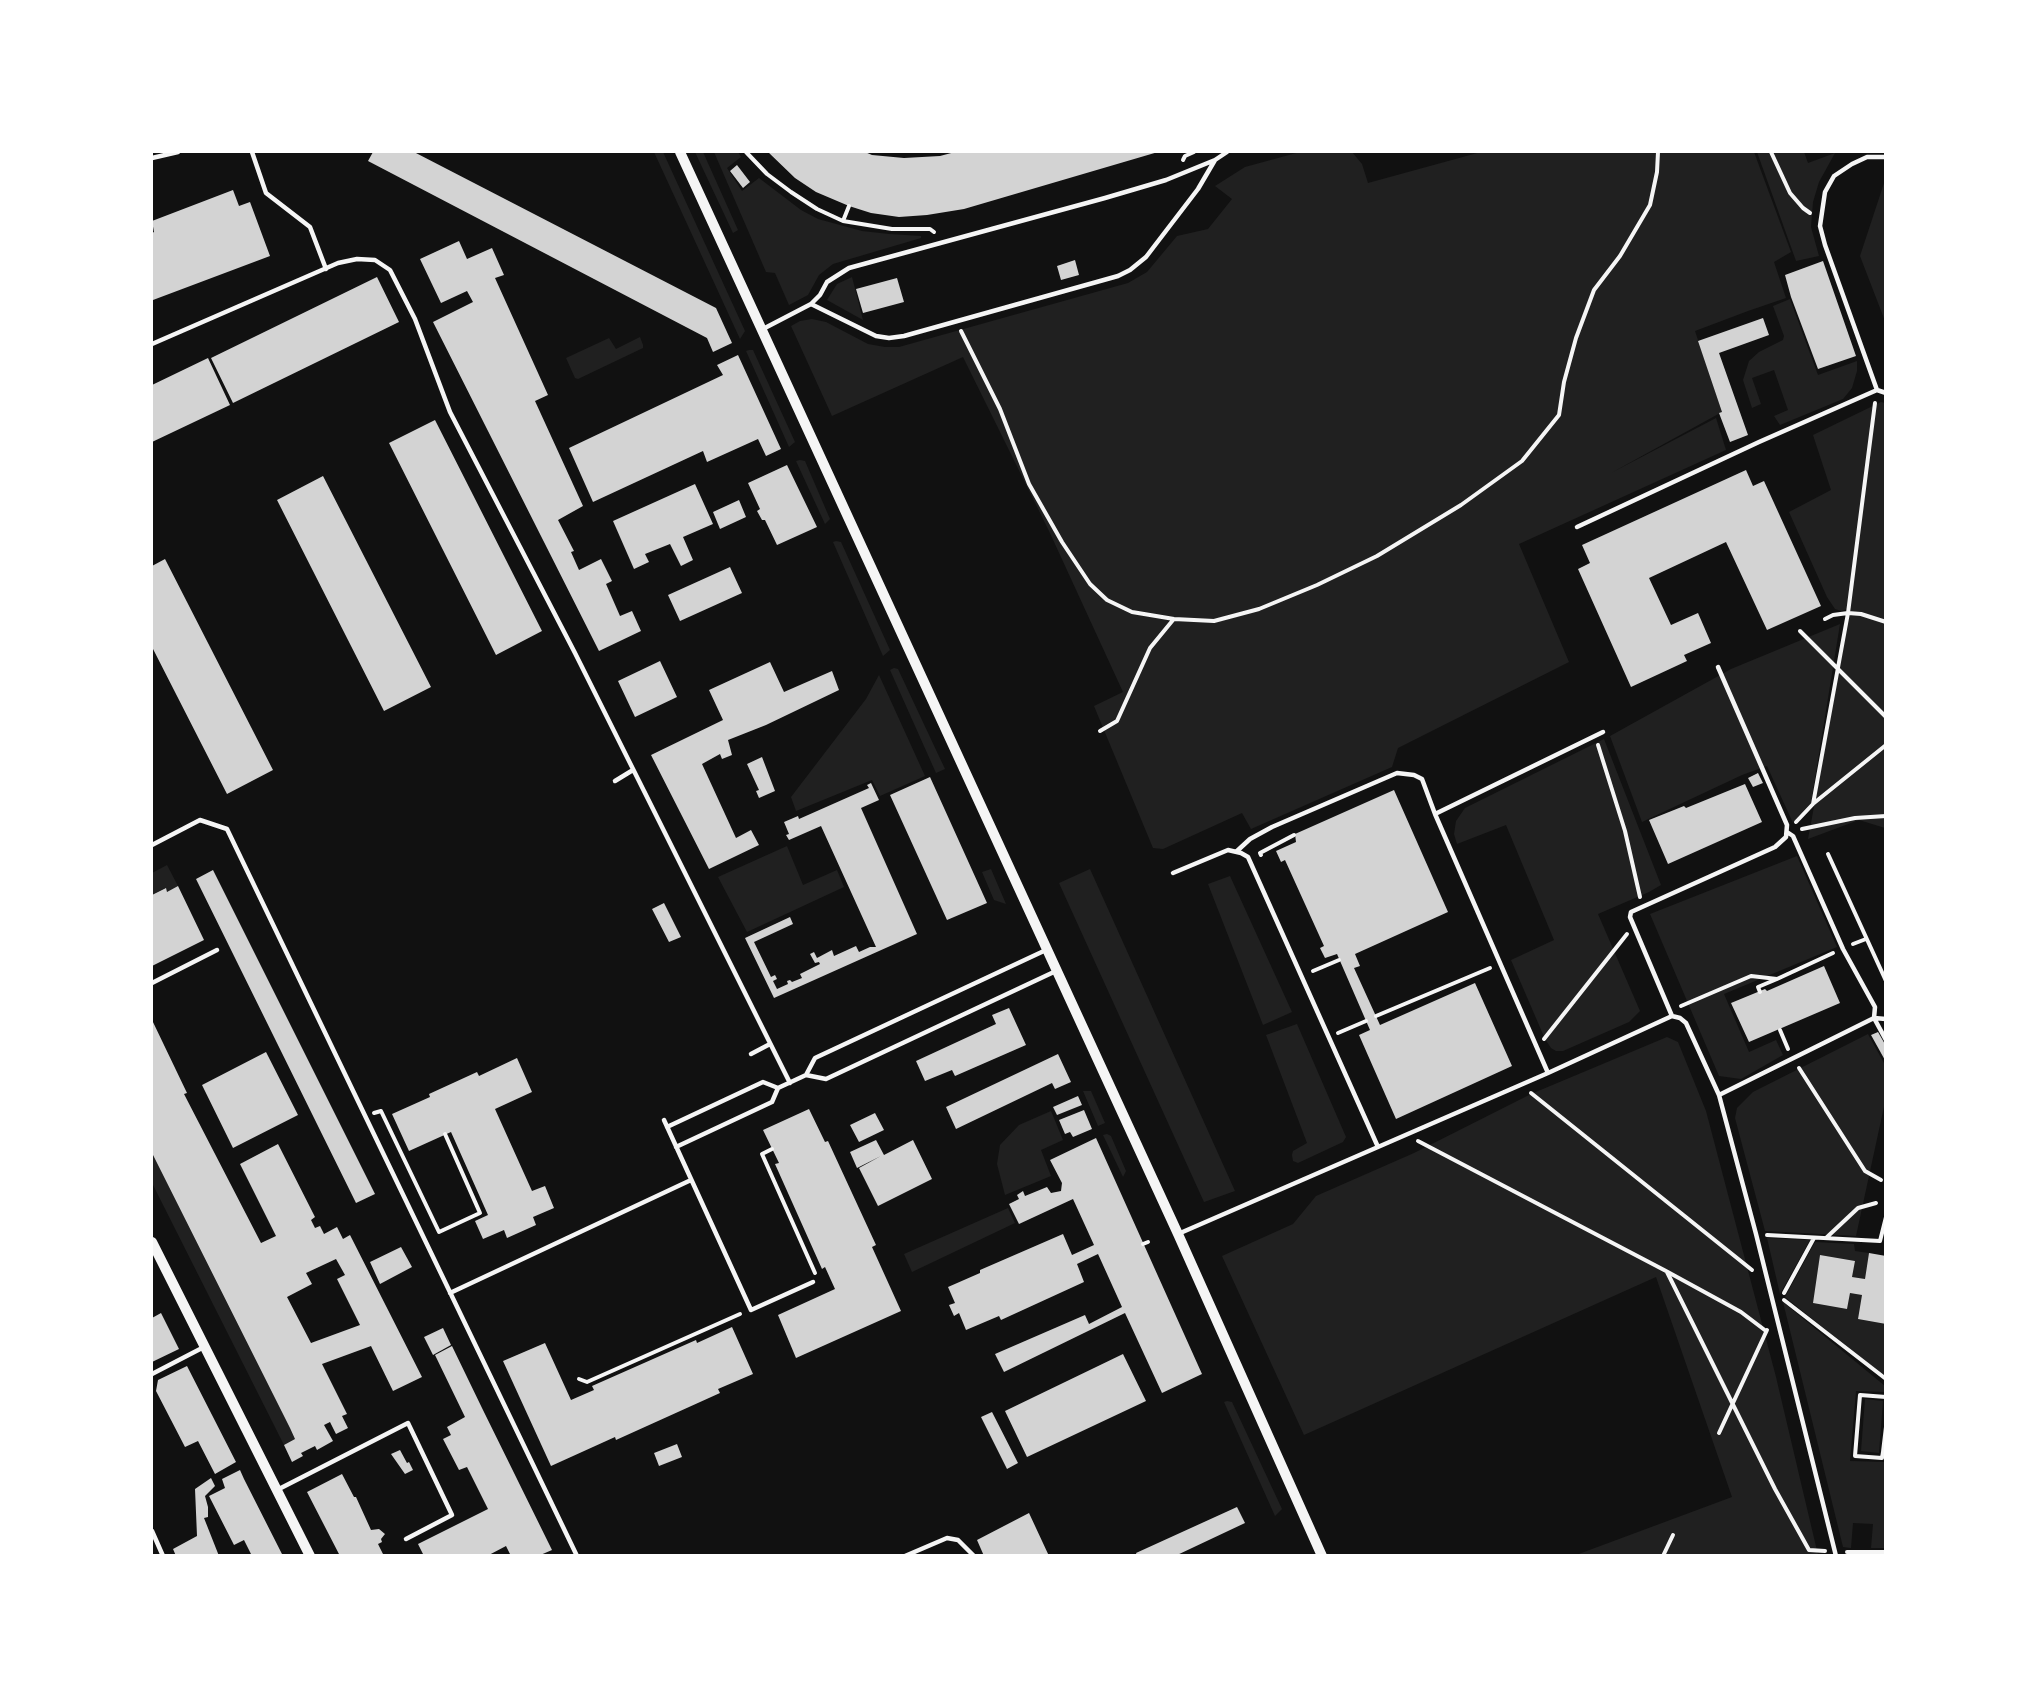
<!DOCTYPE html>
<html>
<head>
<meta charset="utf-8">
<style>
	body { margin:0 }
	#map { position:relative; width:2037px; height:1707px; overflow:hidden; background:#111; font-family:"Nunito Sans",sans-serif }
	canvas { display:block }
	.frame { position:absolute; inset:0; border:153px solid #fff; pointer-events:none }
</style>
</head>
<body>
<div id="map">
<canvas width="2037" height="1707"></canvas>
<div class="frame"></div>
</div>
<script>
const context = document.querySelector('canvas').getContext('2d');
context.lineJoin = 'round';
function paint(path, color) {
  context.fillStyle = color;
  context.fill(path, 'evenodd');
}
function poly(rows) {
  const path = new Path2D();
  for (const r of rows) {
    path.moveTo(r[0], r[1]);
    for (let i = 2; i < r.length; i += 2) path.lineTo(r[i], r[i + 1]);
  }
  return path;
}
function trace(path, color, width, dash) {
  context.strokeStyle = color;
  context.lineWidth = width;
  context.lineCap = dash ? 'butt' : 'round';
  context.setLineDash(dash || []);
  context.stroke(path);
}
const green = poly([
	[654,152,663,152,745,331,740,339],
	[695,152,703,152,738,230,733,233],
	[714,152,738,152,741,157,727,168,742,191,759,178,801,210,818,219,862,231,889,234,921,236,921,238,833,264,819,275,808,295,789,305,775,273,766,272],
	[1300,152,1352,152,1362,164,1368,183,1481,152,1754,152,1791,252,1774,262,1786,298,1748,311,1695,331,1722,412,1611,473,1716,418,1726,450,1519,544,1569,662,1398,748,1392,767,1251,829,1242,813,1163,849,1153,848,1094,706,1123,692,1049,531,963,357,832,416,791,326,800,321,812,319,826,322,868,344,885,347,899,347,1128,283,1147,272,1177,236,1208,229,1232,199,1215,186,1245,167],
	[1757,152,1804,152,1808,163,1835,153,1819,182,1813,202,1811,227,1819,256,1796,261],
	[1885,180,1886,321,1885,321,1860,256],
	[852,277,863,320,827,300,837,284],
	[1790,299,1818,375,1857,361,1857,371,1852,388,1843,399,1780,425,1774,416,1788,410,1774,370,1752,378,1761,404,1752,408,1743,380,1749,361,1759,352,1783,340,1784,336,1773,306],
	[640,337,643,345,643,348,578,379,575,378,566,358,609,338,616,349],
	[749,350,753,350,795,442,789,447,746,351],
	[1881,402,1885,403,1885,828,1859,820,1808,839,1851,608,1841,611,1835,609,1827,597,1789,512,1831,490,1813,435],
	[800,460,805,461,830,519,825,524,796,461],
	[836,541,841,542,890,650,883,656,833,542],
	[1840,624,1811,803,1793,823,1767,766,1742,775,1642,822,1610,736,1731,669],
	[894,668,898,669,945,769,936,773,890,670],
	[879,675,925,776,880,796,872,780,796,811,791,797,866,699],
	[1604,739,1661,885,1649,892,1598,914,1640,1011,1629,1022,1563,1051,1556,1051,1551,1048,1545,1039,1511,960,1554,940,1506,825,1457,844,1454,834,1456,821,1465,808],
	[787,846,803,885,837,870,844,887,747,932,718,877],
	[1797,856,1837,947,1724,994,1749,1052,1776,1040,1783,1055,1741,1079,1719,1076,1650,914],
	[167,865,178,886,167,892,165,888,152,895,152,873],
	[991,869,1006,904,994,900,982,872],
	[1090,869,1235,1191,1204,1202,1059,883],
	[1230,876,1292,1012,1263,1025,1208,884],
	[1297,1024,1346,1137,1343,1142,1298,1163,1293,1161,1292,1155,1293,1151,1307,1143,1266,1035],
	[1868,1034,1885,1065,1885,1102,1856,1236,1765,1231,1735,1118,1737,1108,1753,1092],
	[1667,1037,1678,1042,1706,1111,1776,1377,1818,1555,1576,1555,1732,1497,1656,1277,1304,1435,1222,1256,1293,1224,1316,1196,1414,1153,1531,1094],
	[1083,1091,1091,1091,1105,1123,1098,1126],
	[1051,1111,1063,1140,1041,1150,1051,1176,1005,1195,997,1164,1000,1145,1019,1125],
	[1107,1134,1111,1136,1126,1171,1123,1177,1103,1135],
	[152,1153,290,1428,295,1439,284,1445,152,1183],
	[1008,1208,1015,1223,912,1272,904,1254],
	[1767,1238,1810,1240,1780,1294],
	[1815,1242,1854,1244,1855,1251,1869,1253,1865,1279,1852,1277,1855,1261,1820,1255,1813,1303,1847,1309,1850,1293,1862,1295,1858,1319,1885,1324,1885,1377,1785,1297],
	[1783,1302,1885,1386,1885,1392,1856,1391,1850,1461,1885,1462,1885,1548,1871,1548,1873,1524,1853,1523,1851,1548,1843,1547],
	[1865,1399,1883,1401,1879,1453,1861,1451],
	[1227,1401,1232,1402,1282,1509,1275,1516,1224,1402]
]);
const building = poly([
	[373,152,414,152,716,308,732,343,713,352,707,338,368,161],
	[768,152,865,152,872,155,904,158,940,156,955,152,1158,152,964,209,927,215,899,217,871,213,849,206,816,192,795,178],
	[737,165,750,182,743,188,730,171],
	[233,190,239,206,250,202,270,256,153,300,152,295,152,233,154,232,152,221],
	[459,241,467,259,492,248,504,275,495,278,548,395,535,401,583,506,558,520,574,551,571,552,579,570,601,559,612,581,606,584,620,616,632,611,641,631,599,651,433,322,473,302,467,291,441,303,420,259],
	[1075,260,1079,275,1061,280,1057,266],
	[1823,261,1856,356,1818,369,1791,297,1785,275],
	[377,277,399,322,233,403,211,358],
	[897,278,904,302,863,313,856,289],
	[1763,318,1769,335,1719,353,1748,435,1730,442,1719,413,1722,412,1698,341],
	[738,355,781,449,766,456,758,439,707,462,703,451,593,502,569,448,723,375,717,365],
	[208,358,230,405,152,442,152,385],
	[435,420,542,631,496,655,389,443],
	[787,465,817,527,777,545,765,520,762,520,757,511,760,509,748,483],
	[1746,470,1753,486,1764,481,1821,606,1767,630,1726,542,1649,578,1671,625,1698,613,1711,643,1684,655,1687,661,1631,687,1578,569,1590,563,1582,545],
	[323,476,431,687,384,711,277,500],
	[695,484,713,524,683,537,693,560,681,566,670,544,645,554,649,562,634,569,613,521],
	[739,500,746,517,720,529,713,512],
	[165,559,273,770,227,794,152,647,152,566],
	[730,567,742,593,680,621,668,595],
	[660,661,677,697,635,717,618,681],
	[770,662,784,692,832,671,839,690,766,725,728,740,732,755,722,759,720,754,702,764,736,838,751,830,759,845,709,869,651,755,723,720,709,690],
	[762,757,775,791,759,798,756,791,759,790,747,764],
	[1758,773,1763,783,1753,787,1748,778],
	[930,777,987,903,947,920,890,795],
	[871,783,879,800,861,808,917,934,774,998,745,938,790,917,793,924,754,942,771,977,775,975,777,979,773,981,777,989,788,984,787,981,790,980,792,982,802,978,800,974,820,964,819,962,815,963,810,954,814,952,817,958,832,950,834,956,856,946,859,952,870,947,876,947,821,826,789,840,786,835,789,834,784,822,798,816,799,819,869,788,867,785],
	[1745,784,1762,822,1668,864,1649,820,1684,806,1686,808],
	[1394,790,1448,912,1355,954,1360,966,1354,968,1380,1025,1475,983,1512,1066,1396,1119,1359,1035,1370,1030,1337,954,1325,958,1320,948,1324,946,1285,860,1281,862,1276,851,1296,842,1295,834],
	[213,870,375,1194,356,1203,196,879],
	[178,886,204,940,152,966,152,895,166,888,167,892],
	[664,903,681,937,669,942,652,909],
	[1824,966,1840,1003,1749,1042,1731,1003,1765,989,1767,991],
	[1009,1008,1026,1045,955,1076,952,1070,925,1081,916,1061,996,1024,992,1015],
	[152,1020,187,1093,184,1094,261,1243,276,1236,240,1164,278,1144,315,1217,311,1220,315,1228,320,1226,324,1234,337,1227,343,1239,350,1235,422,1377,393,1391,371,1346,322,1364,347,1414,342,1416,348,1428,336,1434,330,1422,324,1425,333,1441,317,1450,315,1446,301,1453,303,1456,292,1462,284,1445,295,1439,290,1428,152,1153],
	[336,1259,345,1275,337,1279,360,1325,311,1343,287,1297,312,1284,306,1273],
	[1878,1032,1886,1046,1886,1062,1871,1035],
	[266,1052,298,1115,233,1148,202,1085],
	[1058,1054,1071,1082,1055,1089,1052,1083,956,1129,946,1107],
	[517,1058,532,1092,495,1109,532,1191,545,1186,554,1208,533,1217,536,1225,507,1238,504,1230,483,1239,475,1221,488,1215,451,1132,409,1151,392,1114,430,1097,429,1094,477,1072,479,1076],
	[1078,1096,1082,1105,1057,1115,1053,1107],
	[809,1109,825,1142,828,1141,876,1245,872,1247,901,1311,796,1358,778,1315,835,1289,825,1267,822,1269,775,1164,779,1163,763,1130],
	[1084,1110,1092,1129,1073,1137,1070,1132,1065,1134,1059,1120],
	[875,1113,884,1130,859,1142,850,1125],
	[1096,1138,1202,1374,1162,1393,1125,1313,1004,1372,995,1354,1085,1315,1089,1324,1122,1307,1098,1254,1077,1264,1084,1282,1001,1320,999,1316,966,1330,959,1313,954,1316,949,1305,955,1303,948,1287,980,1273,980,1270,1063,1234,1072,1255,1094,1245,1073,1199,1019,1224,1009,1204,1019,1199,1017,1195,1023,1191,1025,1196,1047,1187,1051,1193,1061,1191,1062,1183,1050,1160],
	[876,1140,884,1155,913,1140,932,1179,878,1206,859,1168,881,1156,857,1168,850,1152],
	[401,1247,412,1267,380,1284,370,1262],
	[1869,1253,1886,1256,1886,1324,1858,1319,1862,1295,1850,1293,1847,1309,1813,1303,1820,1255,1855,1261,1852,1277,1865,1279],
	[161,1313,179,1349,152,1362,152,1318],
	[732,1327,753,1374,718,1389,720,1393,616,1440,615,1437,551,1466,503,1361,545,1343,571,1400,594,1390,592,1386,696,1340,697,1343],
	[443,1328,451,1345,433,1355,424,1337],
	[452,1346,482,1408,552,1550,538,1556,511,1556,506,1546,487,1556,424,1556,418,1544,488,1509,467,1467,459,1470,443,1439,451,1435,447,1427,465,1417,435,1355],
	[1123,1354,1146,1401,1027,1457,1005,1411],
	[187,1366,236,1462,215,1474,198,1441,185,1447,156,1391,158,1380],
	[992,1412,1018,1463,1007,1469,981,1417],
	[677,1444,682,1457,659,1466,654,1453],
	[400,1450,407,1463,409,1462,413,1470,405,1474,391,1454],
	[240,1470,244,1479,283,1556,252,1556,244,1540,234,1545,209,1496,225,1488,222,1479],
	[342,1474,354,1497,356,1497,371,1530,379,1529,385,1534,381,1539,382,1542,378,1544,384,1556,340,1556,307,1492],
	[211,1478,215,1486,205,1496,208,1507,208,1517,204,1518,219,1556,176,1556,173,1549,197,1536,195,1489],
	[1237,1507,1245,1523,1175,1556,1137,1556,1136,1553],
	[1029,1513,1049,1556,984,1556,977,1540]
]);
const path = poly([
	[746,152,767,174,791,192,817,209,843,221,892,229,930,229,934,232],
	[1771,152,1790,193,1803,208,1810,213],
	[1183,160,1185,156,1194,152],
	[843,221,849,206],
	[961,331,1000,409,1029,484,1062,542,1090,584,1107,600,1132,612,1174,619,1214,621,1259,609,1317,585,1377,556,1461,505,1522,461,1559,415,1564,382,1576,338,1594,290,1620,256,1650,205,1657,172,1658,152],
	[1825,619,1833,615,1848,613,1861,614,1886,622],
	[1800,631,1886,717],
	[1100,731,1117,721,1150,648,1173,620],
	[1598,745,1625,831,1640,897],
	[1814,803,1886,745],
	[1796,822,1813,804,1848,613,1875,403],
	[1802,829,1855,818,1886,816],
	[1828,854,1886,981],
	[1261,855,1260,853,1294,835],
	[1853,944,1866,939],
	[1313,971,1339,960],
	[1760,992,1758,987,1777,979],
	[1681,1006,1751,976,1777,979,1833,953],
	[1376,1016,1490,968],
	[1780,1030,1788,1049],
	[1338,1033,1366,1021],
	[1544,1039,1627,934],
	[1799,1068,1865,1171,1881,1180],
	[1531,1093,1752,1270],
	[374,1113,381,1111,439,1232,480,1213,445,1134],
	[1418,1141,1666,1271,1741,1312,1766,1331],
	[772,1149,762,1154,815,1273],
	[1767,1235,1880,1241,1886,1217],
	[1826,1238,1858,1208,1876,1203],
	[1143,1244,1148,1242],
	[1667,1272,1775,1489,1809,1550,1825,1551],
	[1784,1293,1814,1238],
	[1784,1300,1886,1379],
	[579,1379,587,1382,740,1314],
	[1886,1397,1860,1395,1855,1456,1882,1458,1883,1452,1886,1452],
	[1719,1433,1767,1330],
	[1883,1452,1886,1427],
	[1847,1552,1886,1552],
	[1663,1556,1673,1535]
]);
const service = poly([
	[252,152,266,193,310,227,326,269],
	[1886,157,1867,157,1852,164,1834,176,1825,192,1820,226,1825,245,1877,390,1886,393],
	[152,158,178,152],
	[811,304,876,336,889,338,904,336,1118,276,1130,270,1146,257,1198,189,1215,160,1227,152],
	[761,330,811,304,820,295,827,282,849,268,1105,198,1166,180,1215,160],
	[152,344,338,263,357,259,375,260,390,270,415,319,450,412,575,653,790,1083],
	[1577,527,1759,442,1877,390],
	[1718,667,1787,825,1786,837,1775,847,1631,912,1630,917,1672,1016,1680,1018,1686,1023,1719,1095,1756,1234,1836,1556],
	[615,781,633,770],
	[152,845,200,820,227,829,577,1556],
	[1237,851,1250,839,1272,827,1397,773,1414,775,1422,779,1435,814],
	[1173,873,1228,850,1241,853,1248,857,1378,1147],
	[152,983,217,950],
	[1874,1018,1886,1040],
	[1874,1018,1886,1019],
	[751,1054,770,1044],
	[1548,1073,1435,814,1603,732],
	[806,1075,826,1079,1056,971],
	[1719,1095,1874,1018,1875,1007,1843,949,1793,836,1787,832],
	[664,1120,751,1310,813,1282],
	[667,1127,763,1082,778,1088],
	[676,1147,772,1102,778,1088,806,1075,815,1058,1046,950],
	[1178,1234,1548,1073,1672,1016],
	[450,1293,691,1180],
	[152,1374,204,1347],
	[277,1490,408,1423,452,1515,406,1539],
	[152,1531,163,1556],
	[905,1556,947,1538,958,1540,974,1556]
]);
const tertiary = poly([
	[680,152,1178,1234,1322,1556],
	[152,1242,310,1556]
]);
paint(green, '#202020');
paint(building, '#d3d3d3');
trace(path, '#f5f5f5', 4);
trace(service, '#f5f5f5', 4.5);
trace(tertiary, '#f5f5f5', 10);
</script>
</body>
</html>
